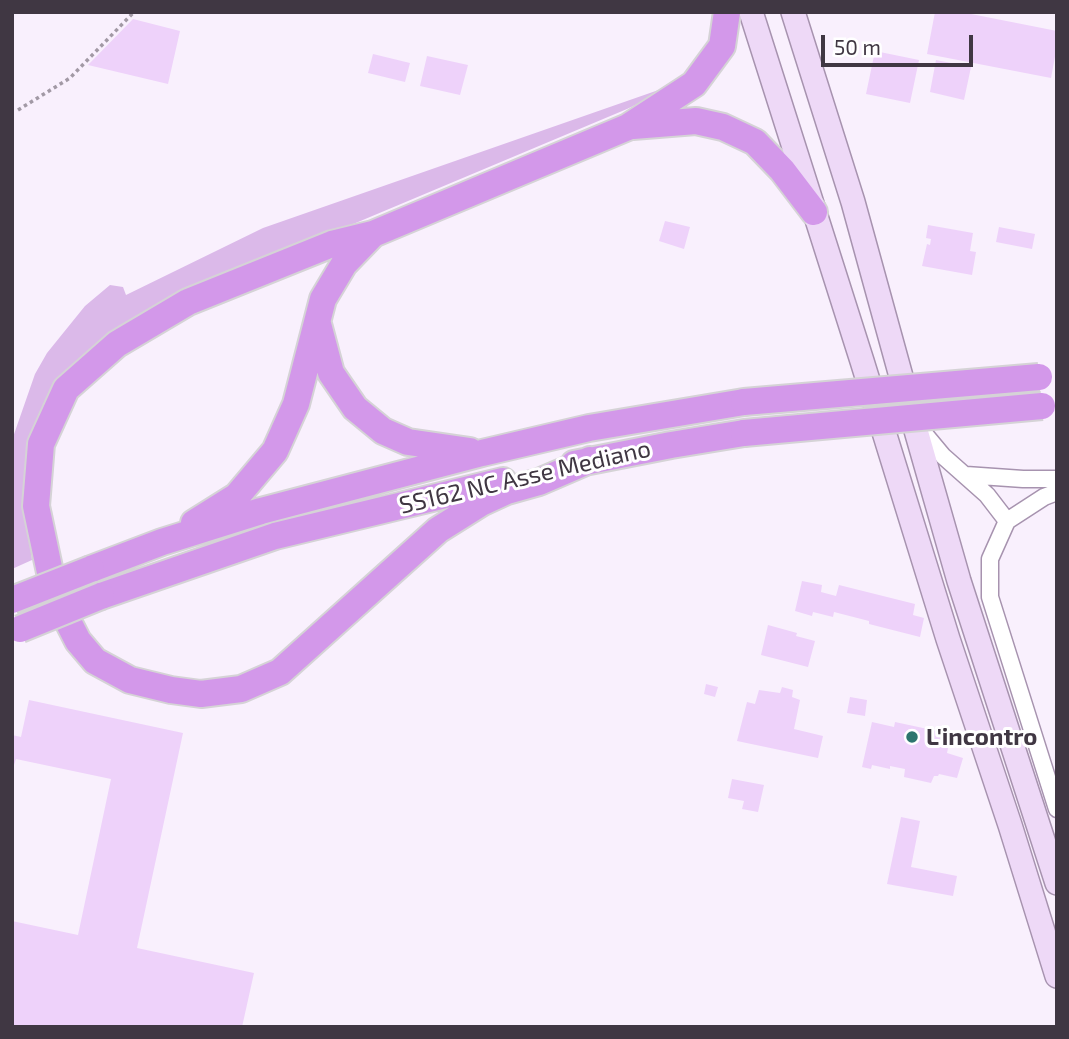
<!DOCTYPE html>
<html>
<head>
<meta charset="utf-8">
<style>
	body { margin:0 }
	#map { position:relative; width:1069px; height:1039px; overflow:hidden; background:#f9f0fd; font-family:"Exo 2",sans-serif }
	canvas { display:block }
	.frame { position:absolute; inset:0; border:14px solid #403743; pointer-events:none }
	.scale { position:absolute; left:821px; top:35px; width:152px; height:32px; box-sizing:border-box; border:4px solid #403743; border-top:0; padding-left:9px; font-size:21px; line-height:24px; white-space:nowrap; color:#403743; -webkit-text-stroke:5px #fff; paint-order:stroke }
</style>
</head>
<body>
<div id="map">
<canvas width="1069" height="1039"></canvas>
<div class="frame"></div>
<div class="scale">50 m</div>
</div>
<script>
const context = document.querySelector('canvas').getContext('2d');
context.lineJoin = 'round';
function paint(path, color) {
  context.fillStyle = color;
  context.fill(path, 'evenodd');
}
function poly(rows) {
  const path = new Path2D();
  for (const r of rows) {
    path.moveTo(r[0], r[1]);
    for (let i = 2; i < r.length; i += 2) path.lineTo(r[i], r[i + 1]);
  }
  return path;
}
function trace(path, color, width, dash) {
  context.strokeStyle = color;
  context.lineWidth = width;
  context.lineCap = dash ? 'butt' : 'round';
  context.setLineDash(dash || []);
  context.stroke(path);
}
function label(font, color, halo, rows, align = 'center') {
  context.font = font + ' "Exo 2",sans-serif';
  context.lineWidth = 6;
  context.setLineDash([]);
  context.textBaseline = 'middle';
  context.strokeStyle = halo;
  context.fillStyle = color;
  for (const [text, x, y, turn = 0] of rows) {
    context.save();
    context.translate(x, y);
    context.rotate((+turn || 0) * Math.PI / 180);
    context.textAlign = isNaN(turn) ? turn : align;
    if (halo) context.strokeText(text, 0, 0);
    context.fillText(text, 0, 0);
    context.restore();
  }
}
const green = poly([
	[670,86,652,97,627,109,339,230,99,343,26,501,32,560,12,569,12,440,35,374,47,353,85,306,110,285,123,287,126,295,263,228]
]);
const building = poly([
	[935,12,961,12,1057,31,1057,46,1051,78,927,54],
	[133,19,180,31,168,84,88,65],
	[875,51,919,60,910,103,866,94],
	[373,54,410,63,405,82,368,73],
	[427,56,468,65,460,95,420,86],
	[936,60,971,67,964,100,930,92],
	[665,221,690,227,684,249,659,241],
	[928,225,973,233,970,251,976,252,972,275,922,266,927,244,930,245,931,239,926,238],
	[999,227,1035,234,1032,249,996,242],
	[802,581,822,585,821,592,836,596,839,585,915,604,913,615,924,618,920,637,869,624,869,621,834,612,833,617,813,612,812,616,795,611],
	[768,625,797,633,796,636,815,641,808,667,761,655],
	[706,684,718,687,715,697,704,694],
	[782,687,793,690,792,697,800,700,794,729,823,736,818,758,737,741,747,702,755,704,759,690,780,693],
	[850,697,867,700,865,716,847,713],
	[29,700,183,733,137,948,254,973,242,1027,12,1027,12,921,78,935,111,779,16,759,12,771,12,735,21,737],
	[872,722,894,727,895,722,951,734,947,753,963,758,957,778,939,774,938,776,934,776,931,783,904,777,905,769,890,766,890,769,872,765,871,769,862,767],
	[732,779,764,785,758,812,742,809,744,801,728,798],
	[901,817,920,821,911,867,957,876,953,896,887,884]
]);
const path = poly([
	[18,110,70,78,134,12]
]);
const minor = poly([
	[918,426,943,456,987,495,1007,521],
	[966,475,1023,479,1057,479],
	[1057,492,1044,497,1007,521,990,559,990,597,1057,809]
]);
const secondary = poly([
	[751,12,862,361,948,639,1010,825,1057,976],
	[793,12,853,202,913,420,959,581,1057,883]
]);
const trunk = poly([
	[633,126,696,121,723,127,755,142,782,170,814,212],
	[318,324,331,373,355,408,383,431,408,442,470,451],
	[590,460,539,482,507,491,481,503,438,530,280,672,241,689,201,694,171,690,130,680,95,661,78,641,55,596,36,506,41,444,66,389,117,344,188,302,332,244,373,234,628,127,694,84,722,46,727,12],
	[574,464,671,445,744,433],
	[194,523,237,496,275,451,296,404,323,299,344,264,373,234],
	[91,569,162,542,261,511,482,453,589,428,744,402],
	[101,596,275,536,503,481]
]);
const trunkBridge = poly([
	[744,402,1039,377],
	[744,433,1042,406],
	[12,600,91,569],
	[20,629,101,596]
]);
const markers = [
	[912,737,7,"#2d756e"]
];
const streetNames = [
	["SS162 NC Asse Mediano",525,477,-13]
];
const poiNames = [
	["L'incontro",926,737]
];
paint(green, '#dbb9e9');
paint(building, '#eed2fa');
trace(minor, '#a793af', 19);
trace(secondary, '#a793af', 26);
trace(trunk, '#d5d3d6', 30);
trace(path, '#a299a5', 3.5, [3.5, 3.5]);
trace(minor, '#fff', 16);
trace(secondary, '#eed9f7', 23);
trace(trunk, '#d398ea', 26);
trace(trunkBridge, '#d5d3d6', 30, []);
trace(trunkBridge, '#d398ea', 26);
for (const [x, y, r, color] of markers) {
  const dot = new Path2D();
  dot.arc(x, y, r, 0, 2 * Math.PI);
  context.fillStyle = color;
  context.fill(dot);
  trace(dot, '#fff', 2.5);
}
label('24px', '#403743', '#fff', streetNames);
label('bold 24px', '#403743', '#fff', poiNames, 'left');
</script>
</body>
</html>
